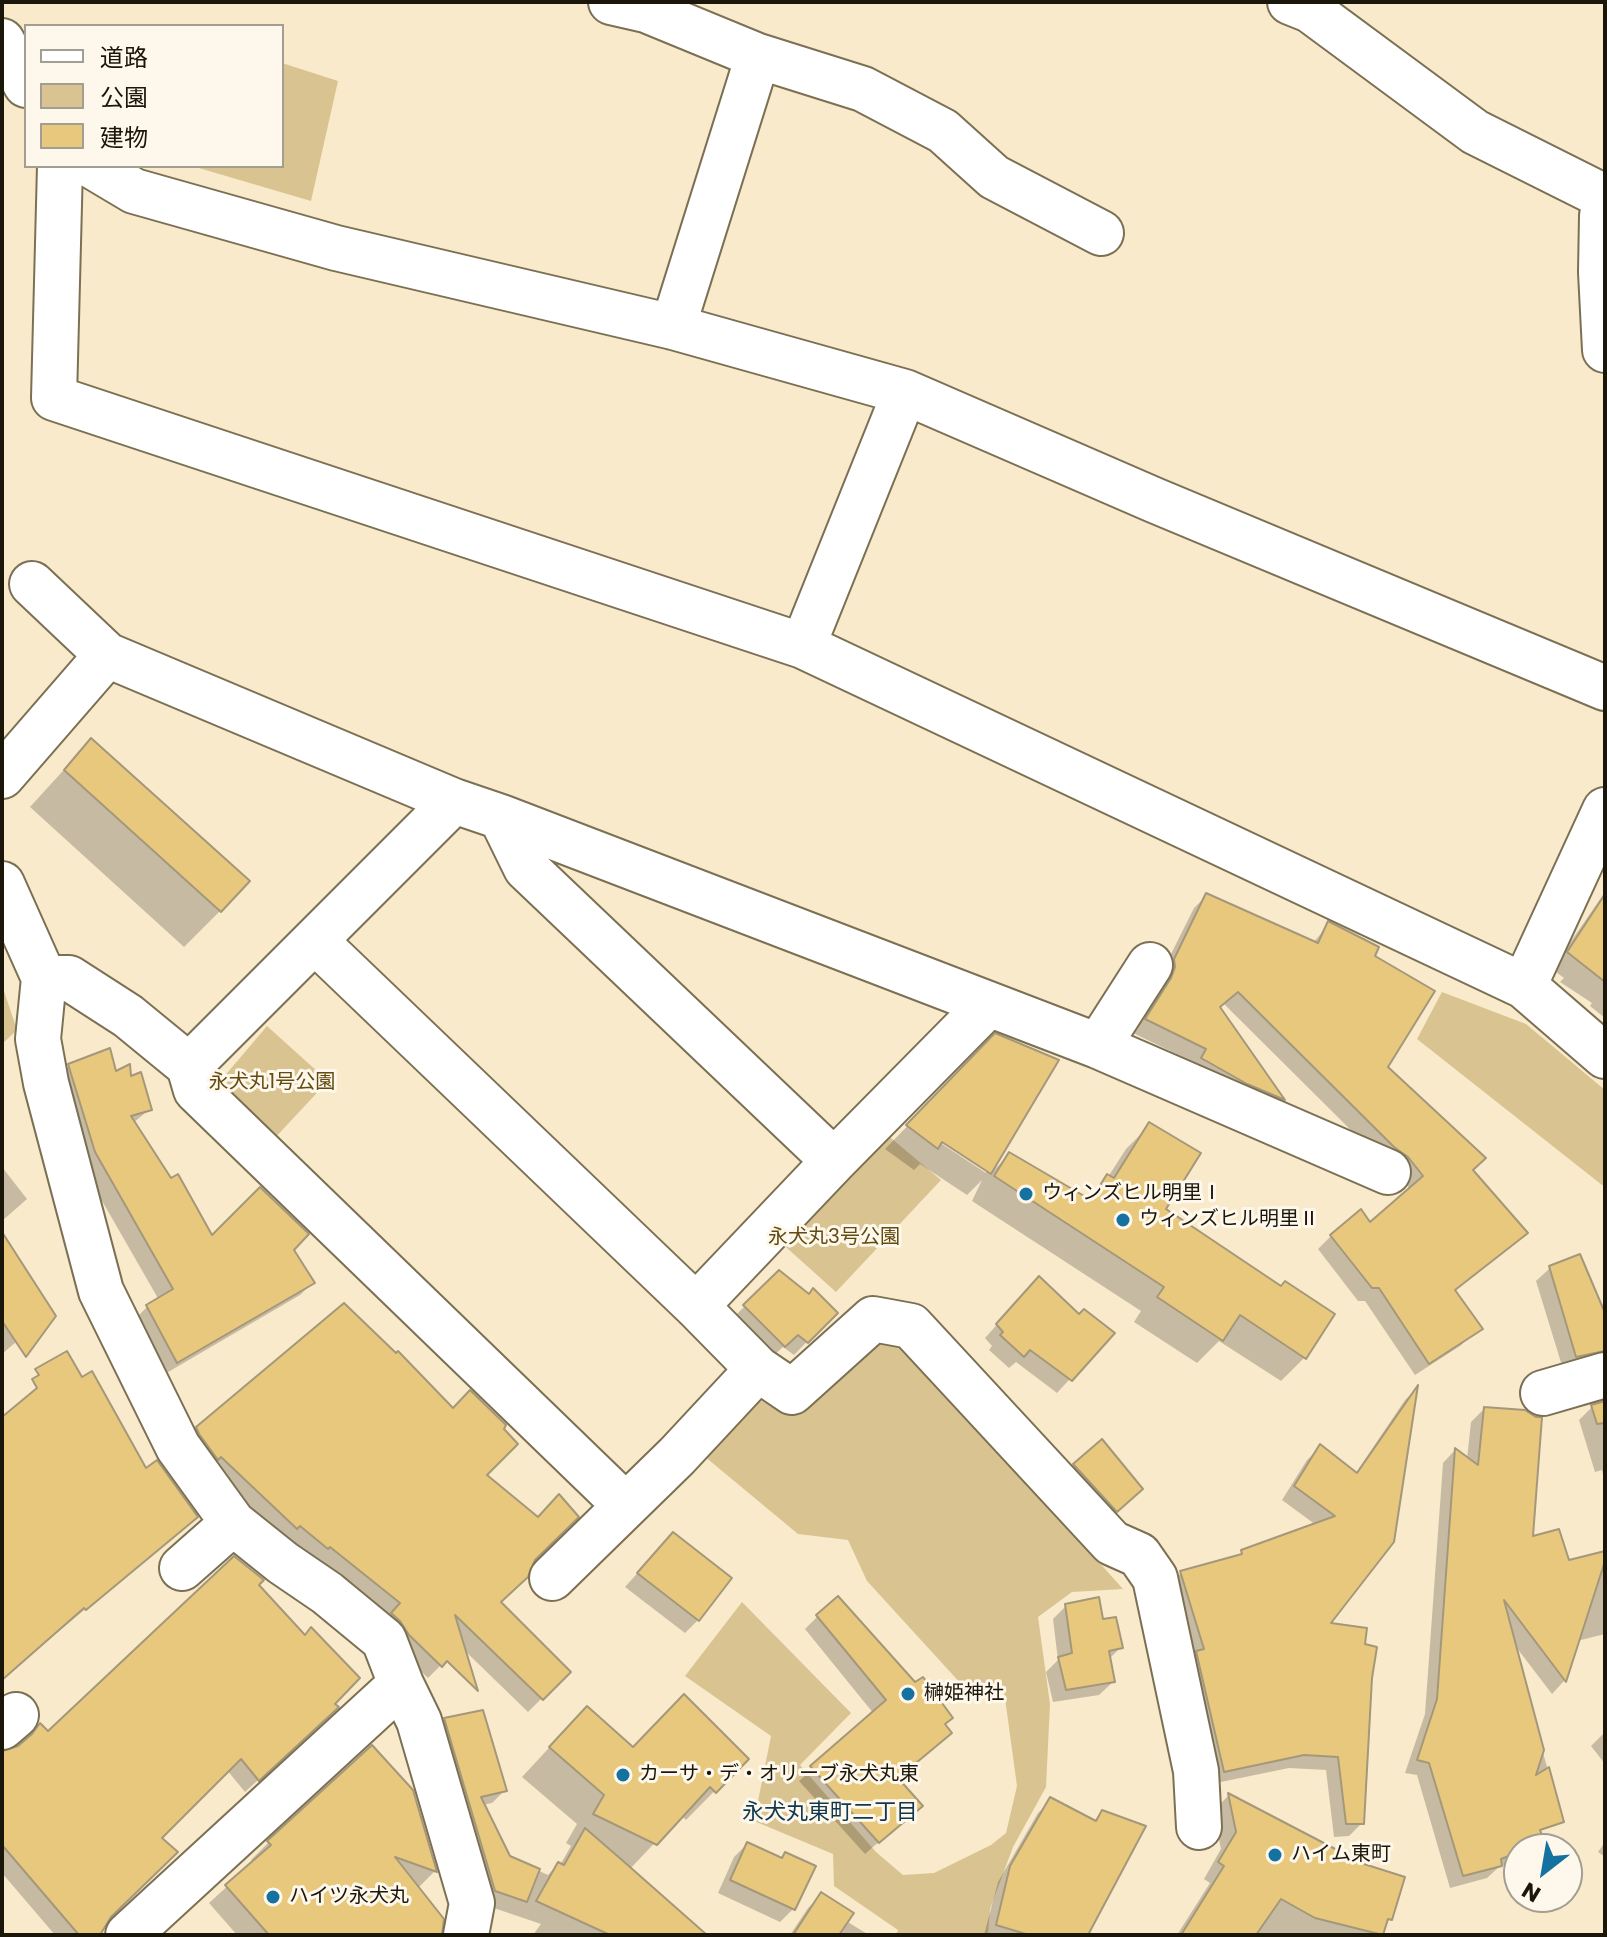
<!DOCTYPE html>
<html>
<head>
<meta charset="utf-8">
<style>
	body { margin:0 }
	#map { position:relative; width:1607px; height:1937px; overflow:hidden; background:#f8eacb; font-family:Poppins,"Noto Sans JP",sans-serif }
	canvas { display:block }
	.frame { position:absolute; inset:0; border:4px solid #1b160a; pointer-events:none }
	.legend { position:absolute; left:24px; top:24px; width:260px; height:144px; box-sizing:border-box; background:#fef8ec; border:2px solid #a39e92; margin:0; padding:10px 14px; list-style:none; font-size:24px; color:#1b160a }
	.legend li { display:flex; align-items:center; gap:16px; height:40px }
	.legend b { width:40px; border:2px solid #a39e92 }
	.north { position:absolute; left:1503px; top:1833px; width:80px; height:80px; box-sizing:border-box; background:#fef8ec; border:2px solid #a39e92; border-radius:50%; rotate:211deg; font-size:22px; font-weight:700; line-height:32px; text-align:center; color:#1b160a }
	.north::after { content:''; display:block; margin:auto; width:28px; height:36px; background:#1572a0; clip-path:polygon(50% 0,100% 100%,50% 72%,0 100%) }
</style>
</head>
<body>
<div id="map">
<canvas width="1607" height="1937"></canvas>
<div class="frame"></div>
<ul class="legend">
<li><b style="height:10px;background:#fff"></b>道路</li>
<li><b style="height:22px;background:#d9c491"></b>公園</li>
<li><b style="height:22px;background:#e8c87d"></b>建物</li>
</ul>
<div class="north">N</div>
</div>
<script>
const context = document.querySelector('canvas').getContext('2d');
context.lineJoin = 'round';
function paint(path, color) {
  context.fillStyle = color;
  context.fill(path, 'evenodd');
}
function poly(rows) {
  const path = new Path2D();
  for (const r of rows) {
    path.moveTo(r[0], r[1]);
    for (let i = 2; i < r.length; i += 2) path.lineTo(r[i], r[i + 1]);
  }
  return path;
}
function trace(path, color, width, dash) {
  context.strokeStyle = color;
  context.lineWidth = width;
  context.lineCap = dash ? 'butt' : 'round';
  context.setLineDash(dash || []);
  context.stroke(path);
}
function label(font, color, halo, rows, align = 'center') {
  context.font = font + ' Poppins,"Noto Sans JP",sans-serif';
  context.lineWidth = 6;
  context.setLineDash([]);
  context.textBaseline = 'middle';
  context.strokeStyle = halo;
  context.fillStyle = color;
  for (const [text, x, y, turn = 0] of rows) {
    context.save();
    context.translate(x, y);
    context.rotate((+turn || 0) * Math.PI / 180);
    context.textAlign = isNaN(turn) ? turn : align;
    if (halo) context.strokeText(text, 0, 0);
    context.fillText(text, 0, 0);
    context.restore();
  }
}
const green = poly([
	[282,63,338,81,311,201,192,166,282,166],
	[2,985,17,1030,2,1044],
	[1442,992,1526,1024,1605,1090,1605,1184,1602,1185,1417,1039],
	[267,1026,328,1081,273,1140,217,1085],
	[885,1133,941,1180,836,1292,778,1240],
	[873,1341,907,1349,1123,1589,1072,1592,1038,1617,1050,1704,1046,1787,1013,1847,990,1909,988,1935,896,1935,898,1930,834,1886,833,1854,754,1821,771,1736,685,1676,742,1602,851,1713,800,1765,876,1852,903,1875,934,1873,991,1845,1006,1833,1017,1786,1004,1691,963,1686,867,1581,848,1540,798,1534,698,1451,753,1396,783,1414]
]);
const shadow = poly([
	[91,740,220,911,184,947,30,807],
	[1605,892,1605,1018,1590,1006,1592,1003,1560,982,1564,978,1552,969],
	[1207,895,1313,943,1329,924,1372,957,1385,1068,1525,1233,1453,1292,1474,1333,1460,1346,1415,1375,1365,1301,1358,1301,1318,1249,1331,1236,1369,1225,1410,1189,1395,1169,1381,1160,1224,1004,1219,1008,1282,1100,1270,1112,1190,1072,1195,1063,1133,1033,1158,994,1163,981,1161,974,1194,908],
	[973,1059,992,1172,1009,1155,1085,1199,1108,1177,1126,1149,1150,1125,1163,1209,1305,1357,1281,1381,1219,1341,1197,1363,1134,1322,1141,1311,972,1201,982,1180,967,1195,920,1164,914,1170,885,1149],
	[935,1135,986,1168,986,1173,933,1138],
	[70,1066,130,1079,150,1109,133,1123,211,1238,292,1250,313,1282,300,1295,163,1375,134,1320,147,1307,159,1300,82,1166,56,1079],
	[2,1167,27,1199,2,1221],
	[2,1236,37,1324,2,1354],
	[1550,1268,1605,1319,1605,1369,1563,1369,1536,1281],
	[779,1272,808,1296,835,1313,794,1355,783,1347,771,1358,731,1320],
	[1026,1292,1112,1333,1057,1393,1016,1362,1009,1368,989,1350,992,1346,985,1338],
	[1415,1390,1327,1625,1363,1646,1370,1677,1362,1823,1349,1836,1334,1837,1326,1770,1289,1768,1211,1784,1168,1586,1181,1573,1237,1557,1242,1552,1316,1525,1282,1500,1307,1460,1320,1447,1355,1474,1405,1400],
	[1605,1403,1605,1483,1602,1470,1595,1472,1579,1420,1592,1407],
	[1484,1409,1531,1539,1568,1562,1605,1553,1605,1634,1577,1641,1564,1681,1552,1694,1513,1643,1553,1789,1525,1789,1542,1842,1536,1849,1519,1849,1519,1859,1499,1867,1487,1878,1450,1888,1417,1775,1405,1773,1425,1714,1443,1463,1455,1450,1467,1459,1471,1422],
	[197,1428,485,1475,533,1560,499,1602,568,1672,528,1712,460,1646,428,1678,207,1468,184,1441],
	[2,1434,146,1471,195,1517,2,1679],
	[1102,1442,1127,1502,1103,1524,1062,1479],
	[660,1548,698,1620,685,1633,625,1587],
	[256,1585,332,1704,323,1720,245,1792,227,1770,159,1838,98,1935,55,1935,2,1873,2,1753,8,1753,25,1742,40,1726,48,1734],
	[1066,1606,1101,1621,1121,1647,1108,1660,1113,1682,1099,1695,1053,1702,1046,1672,1058,1660,1053,1619],
	[818,1616,949,1733,897,1779,920,1806,865,1854,799,1781,874,1714,805,1629],
	[445,1720,505,1790,492,1803,483,1805,508,1857,548,1875,558,1864,560,1865,571,1846,566,1843,577,1824,522,1777,559,1737,633,1749,746,1759,686,1820,681,1815,629,1870,704,1935,533,1935,541,1924,482,1904,432,1733],
	[1605,1732,1605,1764,1591,1746],
	[372,1747,435,1871,417,1889,431,1935,237,1935,209,1903,254,1862,251,1860,268,1843],
	[1228,1796,1363,1866,1390,1919,1384,1925,1380,1935,1177,1935,1210,1883,1204,1879,1221,1849,1213,1811],
	[1051,1800,1093,1822,1103,1812,1086,1935,984,1935,998,1882,1038,1813],
	[1605,1842,1605,1857,1598,1852],
	[747,1844,781,1859,813,1867,793,1909,780,1922,718,1893,734,1857],
	[821,1895,846,1921,869,1935,790,1935,808,1908]
]);
const building = poly([
	[91,738,250,881,221,912,64,770,91,738],
	[1206,893,1318,943,1328,921,1379,947,1375,956,1435,991,1388,1067,1486,1158,1473,1170,1528,1233,1455,1290,1483,1329,1429,1364,1379,1288,1372,1288,1330,1235,1361,1209,1370,1222,1423,1176,1408,1157,1394,1147,1238,992,1220,1007,1285,1100,1247,1084,1201,1058,1206,1049,1145,1019,1171,978,1175,967,1174,959,1206,893],
	[1605,894,1605,982,1567,952,1605,894],
	[995,1033,1059,1060,991,1174,942,1142,938,1149,906,1125,995,1033],
	[110,1048,116,1071,130,1064,131,1076,141,1072,152,1110,131,1116,171,1178,178,1174,212,1235,260,1187,309,1234,294,1250,315,1283,177,1363,146,1305,173,1289,95,1152,68,1064,110,1048],
	[1149,1122,1201,1153,1166,1209,1281,1286,1285,1281,1335,1314,1306,1359,1240,1315,1223,1341,1157,1297,1164,1287,994,1176,1009,1152,1091,1200,1107,1174,1114,1178,1149,1122],
	[2,1232,56,1316,26,1357,2,1321,2,1232],
	[1580,1254,1605,1313,1605,1351,1576,1357,1549,1266,1580,1254],
	[779,1270,809,1294,813,1288,838,1313,808,1343,798,1335,785,1347,743,1305,779,1270],
	[1039,1276,1079,1314,1084,1309,1115,1333,1072,1381,1030,1350,1024,1357,1000,1335,1003,1332,996,1324,1039,1276],
	[344,1303,396,1353,398,1351,453,1408,470,1390,506,1425,504,1429,518,1444,487,1475,538,1517,559,1494,579,1517,535,1560,528,1577,501,1602,571,1672,543,1700,455,1615,478,1691,447,1661,442,1667,409,1635,400,1621,391,1613,400,1603,330,1547,328,1549,300,1526,297,1529,221,1457,218,1460,199,1434,196,1427,344,1303],
	[67,1351,82,1377,92,1371,146,1468,157,1460,198,1517,86,1610,84,1608,2,1680,2,1417,37,1388,32,1379,39,1375,35,1369,67,1351],
	[1418,1385,1394,1542,1331,1623,1367,1628,1365,1644,1377,1647,1372,1678,1364,1824,1346,1824,1338,1757,1304,1755,1224,1772,1196,1651,1204,1649,1180,1571,1242,1554,1241,1550,1335,1516,1294,1486,1320,1444,1357,1473,1418,1385],
	[1605,1401,1605,1423,1597,1424,1591,1405,1605,1401],
	[1484,1407,1525,1410,1536,1417,1542,1417,1533,1536,1559,1529,1569,1560,1605,1551,1605,1561,1566,1682,1504,1600,1544,1750,1536,1775,1549,1767,1564,1822,1540,1830,1545,1843,1528,1849,1519,1849,1519,1852,1501,1859,1502,1866,1463,1876,1429,1763,1417,1760,1437,1699,1455,1448,1478,1465,1484,1407],
	[1102,1439,1143,1489,1117,1512,1073,1464,1102,1439],
	[673,1532,732,1578,699,1621,637,1573,673,1532],
	[234,1556,264,1580,259,1585,305,1635,311,1627,360,1678,335,1704,339,1707,259,1781,241,1759,162,1838,178,1852,111,1917,100,1935,79,1935,2,1845,2,1751,18,1746,32,1734,40,1723,48,1731,234,1556],
	[838,1596,915,1682,923,1677,953,1718,945,1724,952,1733,898,1778,923,1806,879,1843,810,1766,886,1700,816,1615,838,1596],
	[1099,1597,1103,1619,1116,1617,1123,1648,1109,1651,1115,1682,1066,1690,1058,1657,1072,1653,1065,1604,1099,1597],
	[684,1694,749,1759,716,1793,710,1787,657,1845,593,1814,604,1795,549,1747,587,1706,633,1747,684,1694],
	[483,1710,507,1791,481,1797,510,1856,540,1869,527,1902,495,1891,444,1718,483,1710],
	[372,1745,413,1790,437,1872,395,1857,444,1919,442,1935,269,1935,225,1885,271,1845,267,1841,372,1745],
	[1228,1793,1364,1864,1405,1877,1392,1920,1388,1919,1383,1935,1315,1918,1281,1899,1256,1935,1181,1935,1224,1866,1218,1862,1236,1832,1228,1793],
	[1050,1797,1096,1821,1102,1810,1146,1826,1088,1935,1029,1935,996,1925,1010,1866,1050,1797],
	[585,1828,622,1860,707,1935,610,1935,536,1901,558,1862,564,1865,585,1828],
	[747,1842,782,1858,785,1852,816,1866,795,1910,730,1880,747,1842],
	[821,1892,854,1913,839,1935,793,1935,821,1892]
]);
const minor = poly([
	[611,2,646,10,758,56,673,327],
	[1290,2,1310,10,1475,132,1605,197],
	[2,41,26,85],
	[758,56,863,89,943,131,994,177,1101,233],
	[60,166,54,398,803,646,1524,986,1605,1056],
	[92,166,134,191,336,248,673,327,905,392,1154,500,1605,688],
	[1605,212,1602,216,1601,272,1605,350],
	[32,584,107,655,454,801,501,817,1098,1046,1388,1172],
	[803,646,905,392],
	[2,776,107,655],
	[454,801,189,1066,128,1016,69,978,44,978,38,1039,46,1083,101,1291,178,1447,233,1523,283,1563,327,1593,384,1640,401,1684,419,1721,472,1903,466,1935],
	[501,817,526,868,834,1161],
	[2,884,44,978],
	[316,942,696,1306,758,1369,677,1456,552,1578],
	[1524,986,1605,810],
	[1098,1046,1150,965],
	[189,1066,196,1090,625,1505],
	[696,1306,834,1161,988,1005],
	[758,1369,792,1392,873,1319,911,1326,1112,1543,1139,1555,1155,1578,1196,1771,1199,1827],
	[1543,1393,1605,1375],
	[182,1568,233,1523],
	[2,1727,16,1715],
	[128,1935,401,1684]
]);
const markers = [
	[1026,1194,8,"#1572a0"],
	[1123,1220,8,"#1572a0"],
	[908,1694,8,"#1572a0"],
	[623,1775,8,"#1572a0"],
	[1275,1855,8,"#1572a0"],
	[273,1897,8,"#1572a0"]
];
const parkNames = [
	["永犬丸1号公園",272,1083],
	["永犬丸3号公園",834,1238]
];
const poiNames = [
	["ウィンズヒル明里Ⅰ",1042,1194],
	["ウィンズヒル明里Ⅱ",1139,1220],
	["榊姫神社",924,1694],
	["カーサ・デ・オリーブ永犬丸東",639,1775],
	["ハイム東町",1291,1855],
	["ハイツ永犬丸",289,1897]
];
const neighbourhoodNames = [
	["永犬丸東町二丁目",830,1813]
];
paint(green, '#d9c491');
paint(shadow, '#0003');
paint(building, '#e8c87d');
trace(building, '#a4977a', 2);
trace(minor, '#7c7054', 48);
trace(minor, '#fff', 44);
for (const [x, y, r, color] of markers) {
  const dot = new Path2D();
  dot.arc(x, y, r, 0, 2 * Math.PI);
  context.fillStyle = color;
  context.fill(dot);
  trace(dot, '#fef8ec', 3);
}
label('20px', '#614b11', '#fef8ec', parkNames);
label('20px', '#1b160a', '#fef8ec', poiNames, 'left');
label('22px', '#0f384f', '#fef8ec', neighbourhoodNames);
</script>
</body>
</html>
